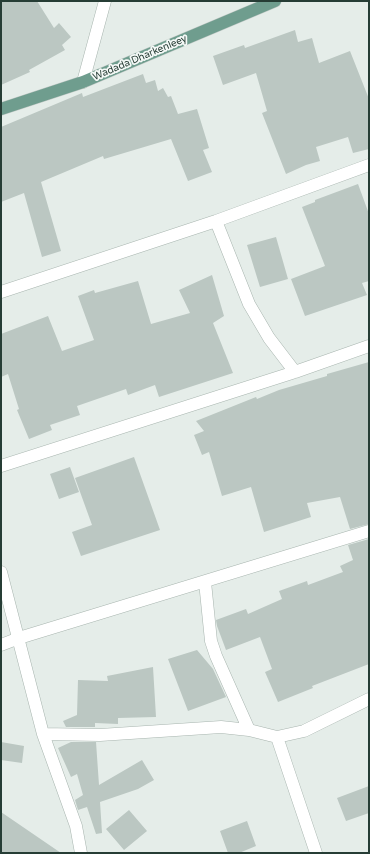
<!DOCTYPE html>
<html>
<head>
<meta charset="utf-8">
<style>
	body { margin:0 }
	#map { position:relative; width:370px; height:854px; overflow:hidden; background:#e5ede9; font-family:"Varela Round",sans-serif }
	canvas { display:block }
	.frame { position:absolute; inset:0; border:2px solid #263d35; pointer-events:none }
</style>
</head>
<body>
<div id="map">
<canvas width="370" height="854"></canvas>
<div class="frame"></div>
</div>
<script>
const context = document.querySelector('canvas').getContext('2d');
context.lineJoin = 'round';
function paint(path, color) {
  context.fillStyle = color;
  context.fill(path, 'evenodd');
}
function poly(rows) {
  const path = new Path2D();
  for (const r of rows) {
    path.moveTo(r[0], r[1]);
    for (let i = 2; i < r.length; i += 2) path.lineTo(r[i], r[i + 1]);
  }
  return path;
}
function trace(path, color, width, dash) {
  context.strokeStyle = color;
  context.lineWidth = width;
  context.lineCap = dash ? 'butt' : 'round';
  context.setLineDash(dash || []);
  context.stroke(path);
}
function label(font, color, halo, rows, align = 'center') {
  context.font = font + ' "Varela Round",sans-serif';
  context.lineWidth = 3.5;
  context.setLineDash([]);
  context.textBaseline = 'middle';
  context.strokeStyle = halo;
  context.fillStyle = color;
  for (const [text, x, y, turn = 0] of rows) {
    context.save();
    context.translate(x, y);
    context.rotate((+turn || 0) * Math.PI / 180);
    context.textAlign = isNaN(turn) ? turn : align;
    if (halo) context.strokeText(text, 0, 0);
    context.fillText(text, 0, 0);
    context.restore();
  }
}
const building = poly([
	[1,1,37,1,54,28,59,23,71,37,62,45,65,50,29,70,30,72,1,85],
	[295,30,298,42,312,38,319,63,350,51,369,99,369,149,353,153,348,137,316,147,320,161,306,165,286,174,262,113,267,111,256,73,223,85,213,56,244,45,245,48],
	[143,74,146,83,155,80,158,91,163,88,168,97,171,96,178,114,197,109,209,148,203,150,212,172,188,181,171,139,104,159,103,156,41,182,61,251,42,257,24,193,1,202,1,127,82,93,83,97],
	[358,184,369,214,369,281,362,283,367,295,305,316,291,279,325,266,302,207,315,202,315,200],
	[276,237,288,279,260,287,247,245],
	[212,275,224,316,213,323,233,373,159,397,155,385,128,395,126,389,77,406,80,415,50,425,52,430,29,439,17,410,19,409,8,374,1,377,1,334,48,316,62,351,94,340,78,296,94,290,95,293,138,281,151,324,190,313,179,290],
	[369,362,369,524,350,529,340,497,307,503,311,517,264,532,251,487,222,496,209,452,202,455,194,435,204,431,196,421,256,397,257,399,279,390,327,376,327,374],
	[134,457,160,530,81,556,72,532,92,525,75,478],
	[70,467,79,492,59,499,50,474],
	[369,539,369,664,312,686,313,688,278,702,265,672,272,669,260,637,226,650,217,626,216,620,246,609,248,614,282,599,279,591,307,581,308,585,343,572,340,566,353,560,348,545],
	[197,650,213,669,226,697,188,711,168,659],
	[153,667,156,717,118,718,118,724,95,723,95,727,66,727,63,721,77,715,78,680,108,681,107,676],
	[1,742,24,746,22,763,1,760],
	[71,742,96,742,99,785,142,760,154,780,138,789,100,802,102,833,96,834,87,807,78,810,75,800,83,795,77,774,71,777,58,748],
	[369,786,369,813,346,821,337,798],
	[129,810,147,831,124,850,106,829],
	[1,812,61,853,1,853],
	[247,821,256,846,239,853,228,853,220,831]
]);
const minor = poly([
	[83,82,105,1],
	[216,221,249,304,269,338,295,372],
	[1,292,216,221,369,165],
	[1,466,295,372,369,346],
	[1,572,43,734,76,826,81,853],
	[205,582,211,641,216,656,249,730],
	[1,645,19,638,369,531],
	[43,734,100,735,221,727,249,730,277,737,304,731,369,699],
	[277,737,316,853]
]);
const major = poly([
	[1,109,83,82,275,1]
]);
const streetNames = [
	["Wadada Dharkenleey",140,58,-23]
];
paint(building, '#bbc7c2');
trace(minor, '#a8b5af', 13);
trace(major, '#c2c9c6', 13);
trace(minor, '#fff', 12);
trace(major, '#6f9d8e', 12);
label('10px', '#263d35', '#f5f9f7', streetNames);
</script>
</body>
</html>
